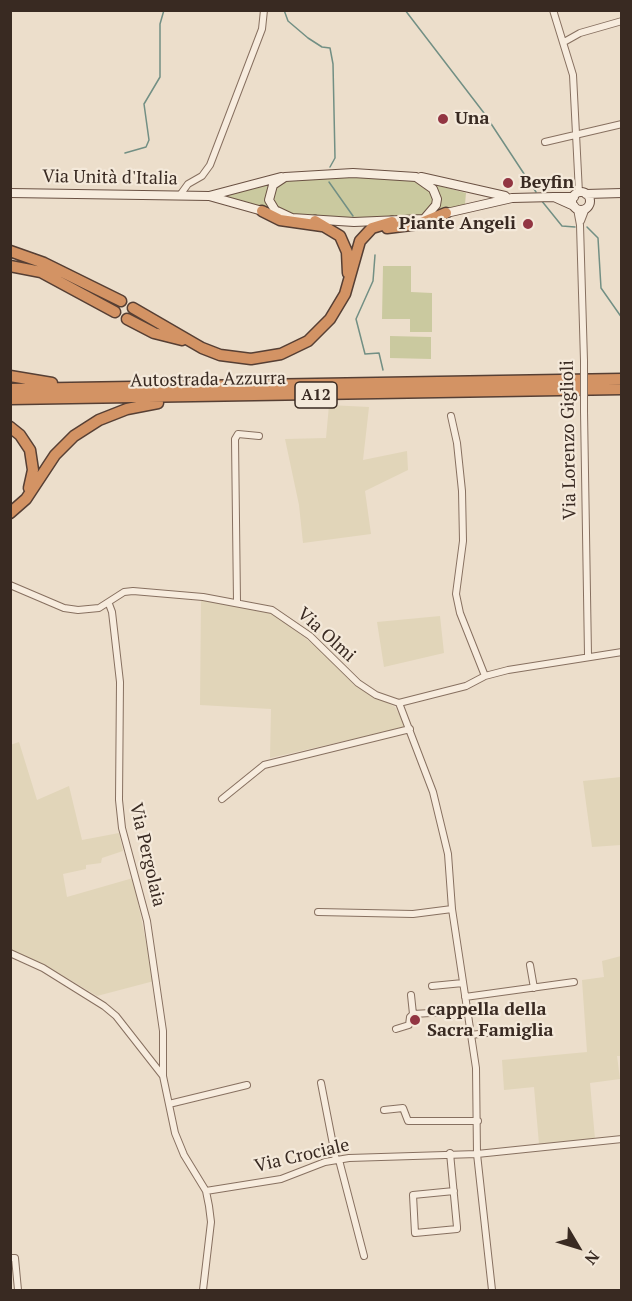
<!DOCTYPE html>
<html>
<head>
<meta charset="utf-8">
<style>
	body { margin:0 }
	#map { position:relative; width:632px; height:1301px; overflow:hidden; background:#ecdecb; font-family:"PT Serif",serif }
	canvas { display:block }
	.frame { position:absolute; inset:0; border:12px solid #392a22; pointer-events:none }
	.north { position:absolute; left:548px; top:1217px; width:60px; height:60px; -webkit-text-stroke:4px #f4e9da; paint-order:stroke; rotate:128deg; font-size:16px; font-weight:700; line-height:24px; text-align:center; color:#392a22 }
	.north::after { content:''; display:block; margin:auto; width:21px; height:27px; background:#392a22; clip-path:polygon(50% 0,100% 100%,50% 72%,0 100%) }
</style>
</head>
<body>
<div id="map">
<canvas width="632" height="1301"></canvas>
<div class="frame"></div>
<div class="north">N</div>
</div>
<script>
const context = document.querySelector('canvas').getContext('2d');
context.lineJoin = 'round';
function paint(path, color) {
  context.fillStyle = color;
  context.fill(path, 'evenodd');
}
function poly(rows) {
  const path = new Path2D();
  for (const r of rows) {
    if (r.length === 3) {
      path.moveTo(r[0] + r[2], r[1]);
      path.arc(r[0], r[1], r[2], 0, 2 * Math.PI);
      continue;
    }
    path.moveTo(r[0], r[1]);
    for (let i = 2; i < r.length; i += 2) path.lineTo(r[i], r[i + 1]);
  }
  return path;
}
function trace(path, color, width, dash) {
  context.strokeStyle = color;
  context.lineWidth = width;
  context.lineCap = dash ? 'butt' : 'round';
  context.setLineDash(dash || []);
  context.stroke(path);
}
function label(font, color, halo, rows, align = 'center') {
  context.font = font + ' "PT Serif",serif';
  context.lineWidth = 4.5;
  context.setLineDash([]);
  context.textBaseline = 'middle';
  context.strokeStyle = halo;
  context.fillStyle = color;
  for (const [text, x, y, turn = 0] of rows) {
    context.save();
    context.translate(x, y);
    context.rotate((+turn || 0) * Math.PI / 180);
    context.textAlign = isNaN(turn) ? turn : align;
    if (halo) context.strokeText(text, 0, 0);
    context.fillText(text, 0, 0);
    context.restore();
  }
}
const farmland = poly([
	[329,405,369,407,363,460,407,451,408,470,365,491,371,534,303,543,299,505,285,439,326,438],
	[201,600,274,614,323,652,354,684,395,707,406,727,270,758,271,709,200,705],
	[440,616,444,653,384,667,377,622],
	[19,742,37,800,69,786,82,840,119,833,123,851,102,858,101,863,86,865,86,869,63,874,67,897,133,878,154,981,97,996,52,969,11,950,10,745],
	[621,777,621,845,592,847,583,781],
	[621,956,622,1056,617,1056,620,1079,590,1083,595,1139,539,1144,534,1087,504,1090,502,1060,587,1052,582,980,604,977,602,961]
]);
const green = poly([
	[346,176,413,181,430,189,434,202,423,216,387,219,294,215,278,207,272,197,274,188,283,181],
	[271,182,270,211,224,195],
	[429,183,466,193,465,204,430,216,435,210],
	[383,266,411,266,411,292,432,293,432,332,410,332,410,319,382,319],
	[390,336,431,337,431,359,390,358]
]);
const stream = poly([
	[284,10,288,21,308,38,322,47,330,48,333,64,335,158,330,167],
	[405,10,484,113,536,192],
	[125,153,146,147,149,140,144,104,160,77,160,24,164,10],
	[329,182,353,216],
	[541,200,562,226,575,227],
	[587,227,598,238,601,288,622,318],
	[375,255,373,281,356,319,365,354,379,353,383,370]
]);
const street = poly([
	[553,10,573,75,579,193],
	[564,42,580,33,622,21],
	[545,142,622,124],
	[180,195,188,184,202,176,210,165,262,29,264,10],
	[577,209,580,225,584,361],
	[581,221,586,208],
	[584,411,588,655],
	[451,416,457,443,462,491,463,541,456,594,460,613,485,676],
	[10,585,64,608,78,610,99,608,124,592,133,591,203,597,272,610,310,636,358,683,376,695,399,703,466,686,485,676,508,670,622,652],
	[237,602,235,439,238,434,259,436],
	[109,604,112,612,120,682,119,800,122,828,147,921,163,1031,163,1076],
	[222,799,264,765,410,729],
	[318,912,413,914,452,909],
	[10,953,43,968,104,1006,116,1016,163,1076,175,1133,184,1155,206,1191,209,1206,211,1222,203,1290],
	[530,965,534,988],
	[432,986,463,983],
	[411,995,413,1014,467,1011],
	[465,997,574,982],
	[396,1029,409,1025,410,1017,413,1014],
	[471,1035,510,1030],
	[321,1083,336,1160],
	[169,1104,247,1085],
	[384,1110,403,1108,408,1121,478,1121],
	[450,1153,457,1227,457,1229,415,1233,413,1195,454,1191],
	[339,1160,364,1256],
	[206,1191,281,1179,325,1162,349,1158,477,1154,476,1068,452,909,448,854,433,792,399,703],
	[10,1258,15,1258,18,1290],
	[492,1290,477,1154,622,1139]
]);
const secondary = poly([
	[353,173,416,177,433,189,437,199,436,205,424,219,354,222,292,218,275,210,269,200,273,185,285,177,353,173],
	[421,177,505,196],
	[581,201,9],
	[10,193,209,196,266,212],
	[586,194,622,193],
	[209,196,281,177],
	[574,197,554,197,574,206],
	[442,214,512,198,554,197]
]);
const highway = poly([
	[262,211,280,220,322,226],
	[315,221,340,236,347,252,348,273],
	[387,228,419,224,446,213],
	[10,251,44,263,121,301],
	[10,266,41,272,115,312],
	[133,308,202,348,220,355,251,359,281,354,308,341,330,319,345,294,360,241,372,228,392,222],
	[127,319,154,333,182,340],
	[10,376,52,383],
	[10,389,622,379],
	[10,399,622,389],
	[10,427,20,435,30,450,33,470,29,488],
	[10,513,26,499,55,455,74,436,99,420,127,409,158,403]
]);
const streetBridge = poly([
	[584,361,584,411]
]);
const markers = [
	[443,119,6,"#923542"],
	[508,183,6,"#923542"],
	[528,224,6,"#923542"],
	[415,1020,6,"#923542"]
];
const shields = [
	[316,395,42]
];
const shieldNames = [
	["A12",316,395]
];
const poiNames = [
	["Una",455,119],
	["Beyfin",520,183],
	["Piante Angeli",516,224,"right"],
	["cappella della",427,1010],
	["Sacra Famiglia",427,1031]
];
const streetNames = [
	["Via Unità d'Italia",110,178,1],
	["Autostrada Azzurra",208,380,-1],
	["Via Lorenzo Giglioli",569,440,-91],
	["Via Olmi",326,635,42],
	["Via Pergolaia",147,855,77],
	["Via Crociale",302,1156,-13]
];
paint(farmland, '#e1d5b9');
paint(green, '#cac99f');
trace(stream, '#728f84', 1.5);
trace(street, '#877060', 8);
trace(secondary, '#6a5143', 10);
trace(highway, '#563f34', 13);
trace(street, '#f7ecde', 6);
trace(secondary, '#f7ecde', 8);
trace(highway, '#d39364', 10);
trace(streetBridge, '#877060', 8, []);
trace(streetBridge, '#f7ecde', 6);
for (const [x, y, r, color] of markers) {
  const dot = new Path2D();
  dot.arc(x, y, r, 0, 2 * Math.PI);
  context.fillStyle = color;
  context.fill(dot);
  trace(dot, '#f4e9da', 2);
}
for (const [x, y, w] of shields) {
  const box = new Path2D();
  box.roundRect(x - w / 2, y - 13, w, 26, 4.5);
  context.fillStyle = '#f4e9da';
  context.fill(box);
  trace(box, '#392a22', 1.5);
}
label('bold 16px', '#392a22', null, shieldNames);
label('bold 18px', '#392a22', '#f4e9da', poiNames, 'left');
label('18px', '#392a22', '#f4e9da', streetNames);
</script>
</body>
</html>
